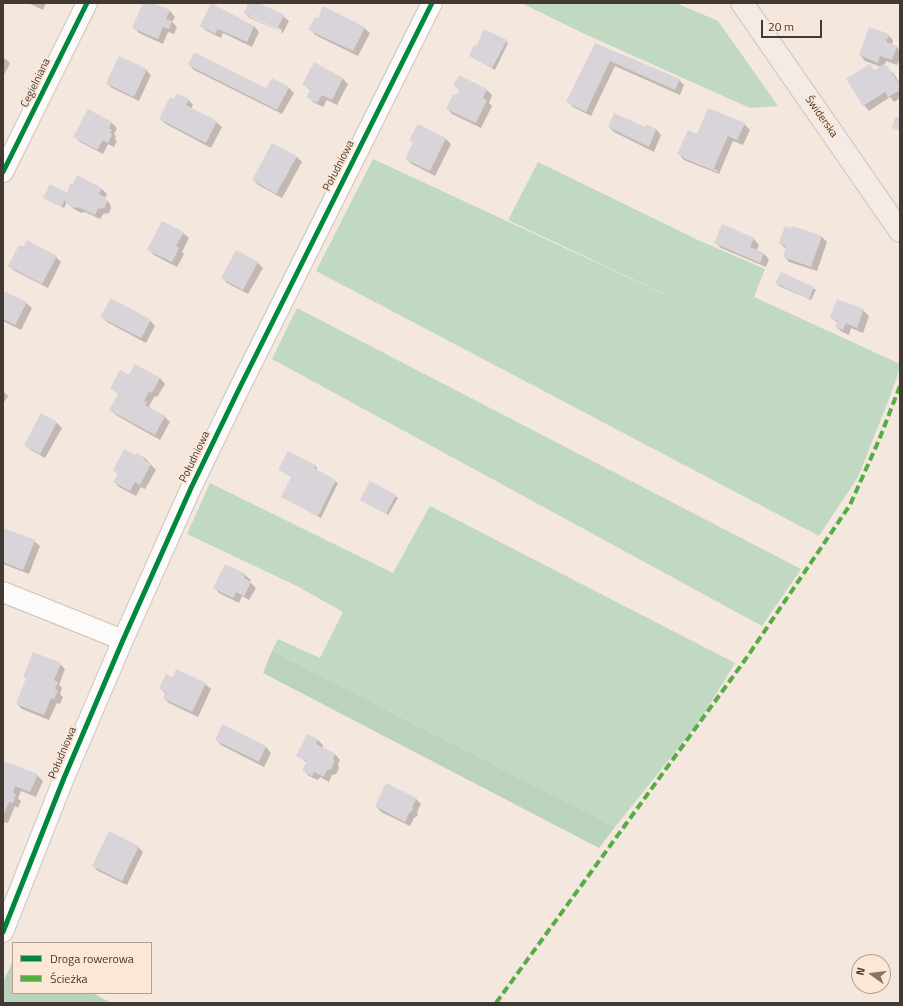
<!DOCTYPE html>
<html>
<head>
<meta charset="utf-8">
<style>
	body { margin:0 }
	#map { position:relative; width:903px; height:1006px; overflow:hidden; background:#f3e7de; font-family:"Titillium Web",sans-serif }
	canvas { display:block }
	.frame { position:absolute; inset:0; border:4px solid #413932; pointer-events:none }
	.legend { position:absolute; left:12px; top:942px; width:140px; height:52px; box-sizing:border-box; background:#fce6d5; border:1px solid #b1a194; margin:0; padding:5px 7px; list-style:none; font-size:12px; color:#413932 }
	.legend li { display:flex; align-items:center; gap:8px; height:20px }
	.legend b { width:20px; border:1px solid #b1a194 }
	.north { position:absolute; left:851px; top:954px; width:40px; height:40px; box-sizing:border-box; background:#fce6d5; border:1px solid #b1a194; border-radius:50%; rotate:284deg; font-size:11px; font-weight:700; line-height:16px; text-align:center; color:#413932 }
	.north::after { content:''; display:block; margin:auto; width:14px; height:18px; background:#7f766e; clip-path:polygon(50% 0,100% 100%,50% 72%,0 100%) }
	.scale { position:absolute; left:761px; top:20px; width:61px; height:18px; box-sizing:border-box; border:2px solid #413932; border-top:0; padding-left:5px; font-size:12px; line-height:14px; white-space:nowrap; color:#413932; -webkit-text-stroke:3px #fce6d5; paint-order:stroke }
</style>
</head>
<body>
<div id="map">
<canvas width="903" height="1006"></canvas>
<div class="frame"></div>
<ul class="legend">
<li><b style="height:5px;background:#00873e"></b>Droga rowerowa</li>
<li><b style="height:5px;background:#56ac45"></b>Ścieżka</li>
</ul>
<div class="north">N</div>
<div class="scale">20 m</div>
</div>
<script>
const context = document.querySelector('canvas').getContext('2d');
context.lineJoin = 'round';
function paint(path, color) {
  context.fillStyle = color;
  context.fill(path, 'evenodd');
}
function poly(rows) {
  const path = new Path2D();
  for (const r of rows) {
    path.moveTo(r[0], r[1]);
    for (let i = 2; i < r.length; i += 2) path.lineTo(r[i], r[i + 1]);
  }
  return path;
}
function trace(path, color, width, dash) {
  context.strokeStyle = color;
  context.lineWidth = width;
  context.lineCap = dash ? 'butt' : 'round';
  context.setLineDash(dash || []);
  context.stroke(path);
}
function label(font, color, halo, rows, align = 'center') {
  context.font = font + ' "Titillium Web",sans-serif';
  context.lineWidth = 4;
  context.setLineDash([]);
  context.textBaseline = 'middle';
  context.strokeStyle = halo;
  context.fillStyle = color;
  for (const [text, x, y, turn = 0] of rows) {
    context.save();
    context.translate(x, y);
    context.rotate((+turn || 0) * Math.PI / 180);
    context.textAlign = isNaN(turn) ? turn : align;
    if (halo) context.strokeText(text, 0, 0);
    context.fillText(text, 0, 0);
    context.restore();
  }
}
const green = poly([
	[521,3,676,3,718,21,778,106,750,108,589,36],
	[373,159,705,313,508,220,538,162,698,240,765,269,754,297,900,364,900,368,889,399,858,477,819,536,316,271],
	[297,308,801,569,762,626,272,359],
	[210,483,393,573,430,506,735,663,699,722,615,827,272,651,278,639,320,658,343,612,299,587,187,534]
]);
const forest = poly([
	[272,651,615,827,599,848,263,673],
	[13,961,13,993,93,993,111,1003,3,1003,3,982]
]);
const shadow = poly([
	[28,3,46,3,43,10],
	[144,3,151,3,170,11,175,17,172,22,177,27,174,34,168,32,163,44,139,33,133,27],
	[250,3,257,3,283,16,289,21,283,33,250,18,245,13],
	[250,15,282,30,281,32,250,17],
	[201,26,254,26,259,32,252,47,223,33,221,38,207,31],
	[364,28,370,33,358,56,315,35,310,29],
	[888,35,893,40,892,45,897,47,900,51,900,58,897,65,886,61,884,66,894,74,900,84,900,98,894,102,890,97,869,111,864,105,870,66,875,71,881,67,865,61,860,55],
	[506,41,508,43,495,70,470,56],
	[595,44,679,80,684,85,680,95,615,66,591,116,573,107,568,102],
	[3,57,10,63,3,77],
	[189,65,267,89,272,79,289,88,294,93,282,114,194,70],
	[146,70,151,75,139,101,112,88,107,83],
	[459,76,487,90,492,95,489,103,492,106,481,128,452,114,447,108,457,97,460,90,455,85],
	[343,79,348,84,337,105,327,100,323,107,313,102,308,97,311,91,304,84],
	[188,99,193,105,191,109,216,122,222,127,211,148,166,124,160,119,175,100],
	[111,122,117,128,114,134,116,136,115,139,117,141,114,147,108,144,103,154,80,142,74,136],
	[744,124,750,130,743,145,733,141,719,174,684,160,679,154,697,135],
	[684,156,718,171,718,172,684,158],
	[646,125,656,129,661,135,654,152,614,132,609,127,645,128],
	[445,138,451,144,435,176,412,164,406,159,414,143,411,140],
	[273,145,297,157,302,162,282,198,258,185,253,180],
	[102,189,107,194,105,198,110,204,111,208,109,213,105,214,104,213,100,219,85,212,81,213,74,209,67,202,64,208,44,197],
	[723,226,754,239,759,245,756,251,764,254,769,259,766,267,721,248,715,242],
	[183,233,189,238,182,252,184,254,177,267,154,255,148,249],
	[822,237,827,242,817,271,789,262,784,256,786,249,780,243],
	[56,257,61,262,48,288,15,271,9,266],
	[258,263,263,268,248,294,227,283,222,277],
	[776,283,813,288,816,290,811,300,779,286],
	[3,292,26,303,32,308,21,330,3,321],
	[863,310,869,316,863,333,851,328,849,335,842,332,836,327,838,323,831,317],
	[102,317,150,320,155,326,146,343,107,322],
	[160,378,165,384,157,397,155,396,149,406,151,409,165,417,170,422,160,440,116,415,110,410,119,394,111,388],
	[3,391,8,396,3,404],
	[42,415,57,423,62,428,45,458,31,450,25,445],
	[145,458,156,470,145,489,141,487,136,496,119,487,114,482,118,474,114,470],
	[315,465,317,468,316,471,338,483,321,518,282,497,292,477],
	[395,496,398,498,388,515,364,502],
	[3,529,34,541,40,546,29,574,3,564],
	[245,575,251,580,250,582,256,588,249,600,242,596,239,603,219,593,214,587],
	[60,664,65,669,59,685,62,688,60,694,63,697,60,704,57,703,49,720,22,709,17,704,27,679,24,676],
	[173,678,205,684,211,689,198,717,169,703,164,698,166,694,160,688],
	[223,726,266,747,271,753,264,767,221,745,216,739],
	[308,735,318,740,323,745,322,748,335,754,340,760,338,764,339,768,336,774,332,775,329,782,320,777,318,780,309,776,303,770,307,763,298,755],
	[3,762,37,775,43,781,36,797,21,791,18,798,21,801,18,808,15,806,8,823,3,822],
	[416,799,421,804,417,812,418,815,414,818,410,826,381,812,376,806],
	[138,847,143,852,127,885,98,871,93,866]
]);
const building = poly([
	[143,3,153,3,170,10,166,19,172,21,169,29,163,27,158,39,132,28],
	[211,3,254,26,247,42,218,29,215,34,200,26],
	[248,3,259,3,284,15,277,29,244,13],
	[323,6,365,27,353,51,308,30,315,17,318,18],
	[869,27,889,34,886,42,897,46,892,60,880,56,878,63,859,55],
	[484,29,507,40,492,68,469,56,474,45,476,46],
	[595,43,680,79,675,90,610,61,586,112,566,102],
	[194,52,266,88,272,78,289,87,277,110,188,65],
	[119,56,147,69,134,97,106,83],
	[314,62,343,78,332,100,322,95,317,103,306,97,311,89,302,85],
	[870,64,874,71,884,64,889,68,900,86,900,90,888,97,885,92,863,106,846,79],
	[459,75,487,89,483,98,487,100,476,123,446,109,453,94,456,95,460,89,453,85],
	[177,93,189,99,186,105,217,121,206,143,159,119,170,97,174,99],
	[708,108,745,123,737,140,728,136,713,170,677,154,688,130,697,134],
	[88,109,112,122,109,128,112,130,110,133,112,134,108,143,103,140,97,150,73,137],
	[614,113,645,127,646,124,656,129,649,147,608,127],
	[895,117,900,118,900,131,892,128],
	[418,124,446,138,430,171,405,159,413,142,409,140],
	[272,143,297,156,276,194,252,180],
	[77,175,102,188,99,194,105,197,107,202,104,208,99,209,98,208,95,215,78,207,75,208,67,204,65,200,61,207,43,198,50,184,68,193,68,189,70,184,73,184],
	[162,221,184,232,176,246,179,248,172,262,147,250],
	[722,224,754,238,750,247,764,253,760,263,714,243],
	[785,226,792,228,793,226,822,236,811,267,783,257,786,246,779,243],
	[27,240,57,256,42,284,8,266,19,245,23,247],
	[236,250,258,262,243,290,221,278],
	[781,272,814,287,809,299,775,283],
	[3,291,27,302,15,325,3,319],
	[111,298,151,320,141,338,100,317],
	[837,299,864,309,857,328,846,323,843,330,835,327,838,321,830,318],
	[135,364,160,378,152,393,149,391,144,401,147,402,145,405,165,416,155,435,109,410,119,393,110,388,120,370,129,375],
	[41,413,57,422,40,454,24,445],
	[124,449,135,455,137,453,145,458,144,460,151,464,140,485,135,482,130,491,113,482,118,473,113,470],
	[288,451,316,465,314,468,336,480,318,516,281,497,291,477,278,470],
	[370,481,396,495,386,514,360,500],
	[3,528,35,540,23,570,3,562],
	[225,564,246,574,244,578,251,582,244,596,236,592,233,598,213,588],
	[33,652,61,663,54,680,58,682,55,689,58,691,54,699,51,698,44,715,16,704,26,678,23,677],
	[176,669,206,683,192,712,163,698,166,692,159,688,166,674,173,677],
	[222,724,266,746,259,762,215,740],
	[307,734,318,739,316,744,336,754,333,758,334,762,331,769,327,770,324,777,314,772,312,776,302,771,307,761,296,756],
	[3,761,38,774,30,792,15,786,13,793,16,794,13,803,9,802,3,816],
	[386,783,417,798,412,807,413,809,411,812,409,813,405,822,375,806],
	[109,831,139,846,122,881,92,866]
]);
const minor = poly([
	[3,172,87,3],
	[3,592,123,640],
	[3,932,64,778,123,640,191,488,239,389,432,3]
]);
const major = poly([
	[742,3,900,231]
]);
const quiet = poly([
	[496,1003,745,660,850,505,879,440,900,386]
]);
const cycleway = poly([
	[3,172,87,3],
	[3,932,64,778,123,640,191,488,239,389,432,3]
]);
const streetNames = [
	["Cegielniana",36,83,-64],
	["Świderska",821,117,55],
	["Południowa",339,166,-63],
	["Południowa",195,457,-64],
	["Południowa",63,753,-67]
];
paint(green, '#c1d8c3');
paint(forest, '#bbd3bd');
paint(shadow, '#0003');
paint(building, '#d9d4da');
trace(minor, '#ccc3bb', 22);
trace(major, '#cac3bf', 24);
trace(minor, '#fdfbfa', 20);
trace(major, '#f4ebe6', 22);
trace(quiet, '#56ac45', 4, [8, 4]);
trace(cycleway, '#00873e', 5);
label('11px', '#413932', '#fce6d5', streetNames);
</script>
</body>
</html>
